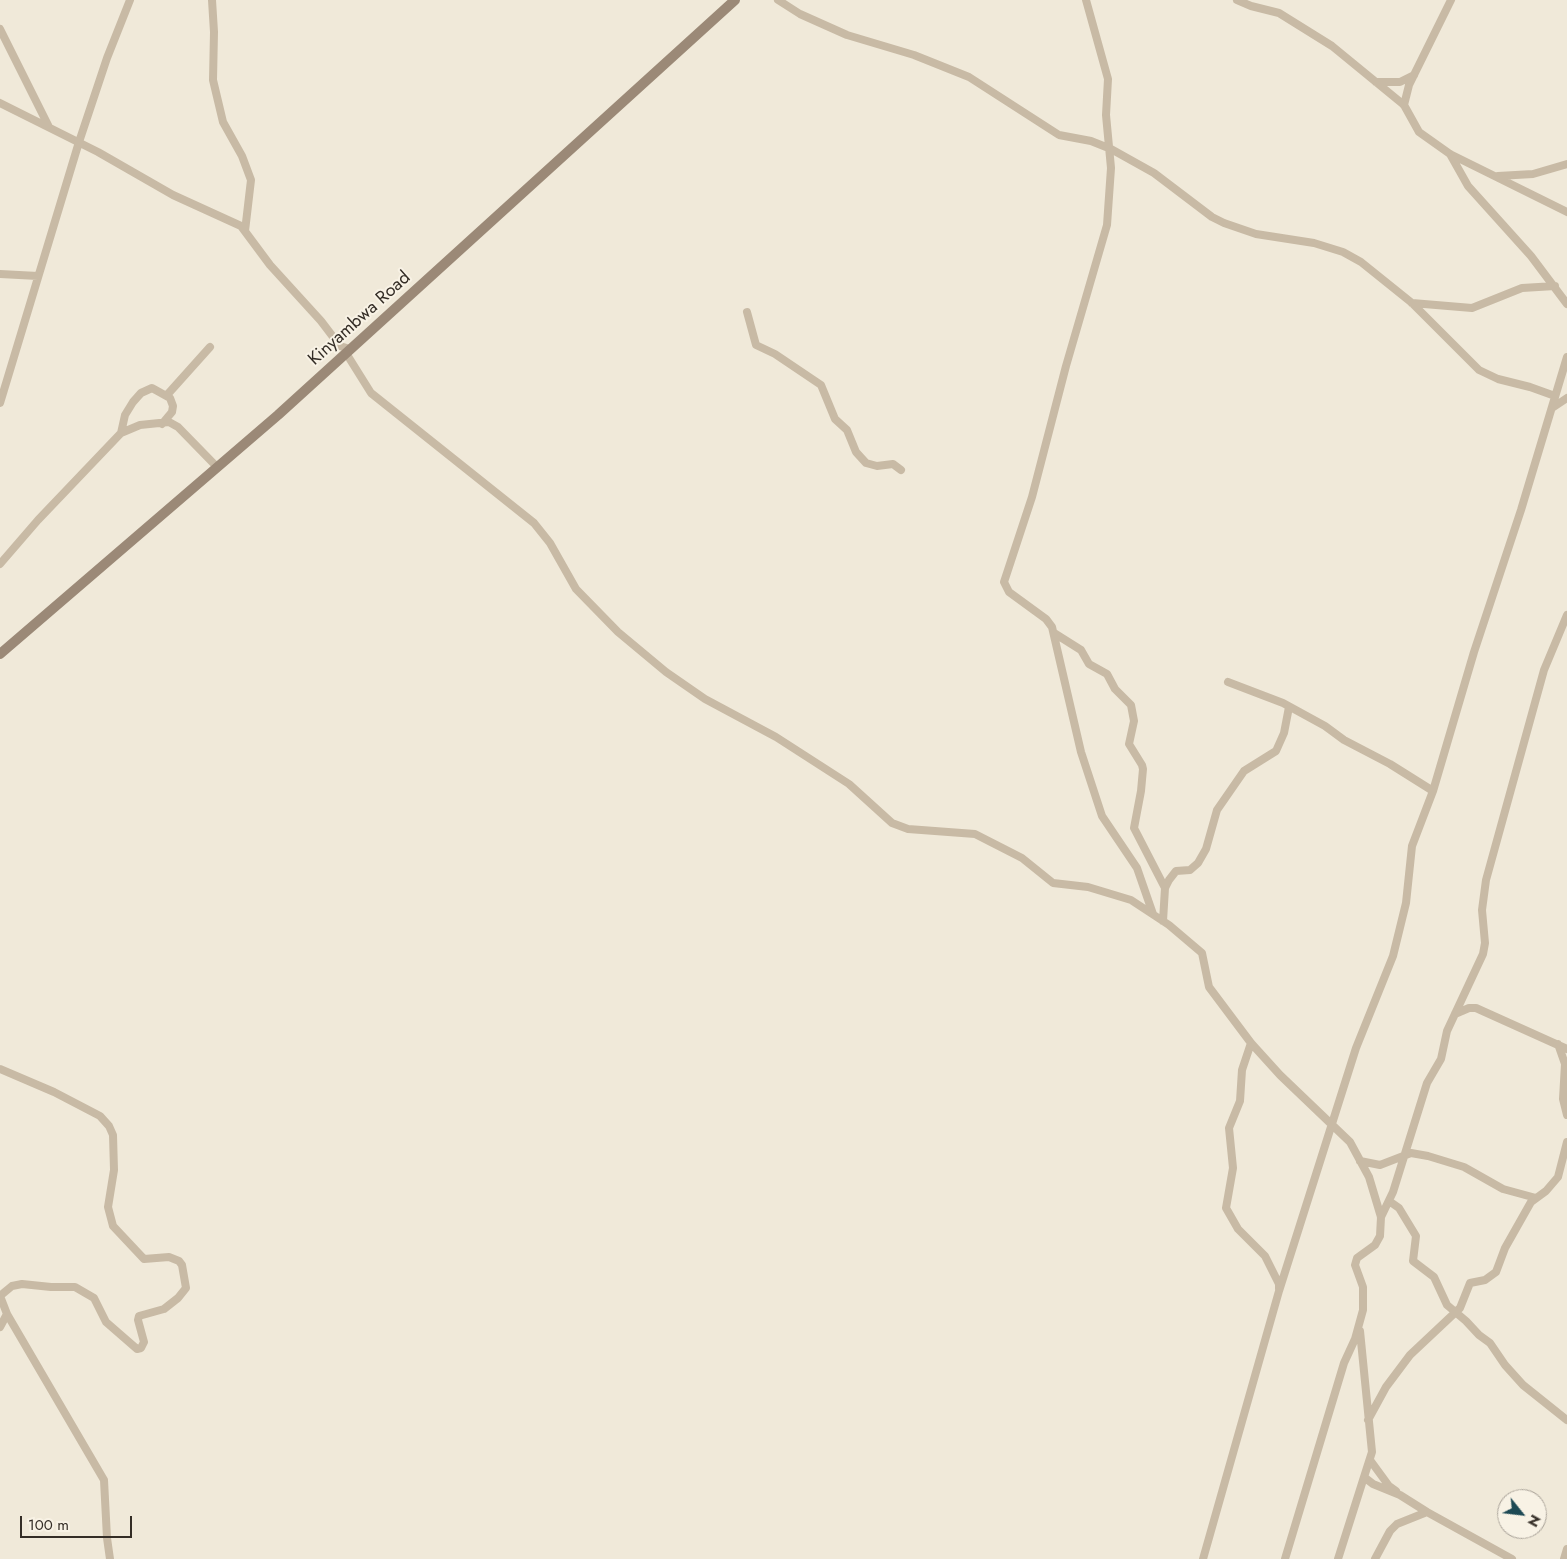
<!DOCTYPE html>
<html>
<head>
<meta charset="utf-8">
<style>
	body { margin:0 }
	#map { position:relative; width:1567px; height:1559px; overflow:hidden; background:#f0e9d9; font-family:Jost,sans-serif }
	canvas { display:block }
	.north { position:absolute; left:1497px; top:1489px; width:50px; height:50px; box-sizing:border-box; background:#f8f2e5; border:1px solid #aaa399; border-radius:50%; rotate:119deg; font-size:14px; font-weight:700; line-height:20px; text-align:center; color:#342d26 }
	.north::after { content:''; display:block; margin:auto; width:18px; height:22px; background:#1d4954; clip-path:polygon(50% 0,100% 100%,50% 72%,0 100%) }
	.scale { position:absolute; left:20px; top:1516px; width:112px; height:22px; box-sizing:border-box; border:2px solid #342d26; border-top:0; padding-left:6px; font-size:15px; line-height:18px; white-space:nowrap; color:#342d26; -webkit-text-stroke:4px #f8f2e5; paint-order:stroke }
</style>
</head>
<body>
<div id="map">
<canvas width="1567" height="1559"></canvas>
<div class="north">N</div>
<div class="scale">100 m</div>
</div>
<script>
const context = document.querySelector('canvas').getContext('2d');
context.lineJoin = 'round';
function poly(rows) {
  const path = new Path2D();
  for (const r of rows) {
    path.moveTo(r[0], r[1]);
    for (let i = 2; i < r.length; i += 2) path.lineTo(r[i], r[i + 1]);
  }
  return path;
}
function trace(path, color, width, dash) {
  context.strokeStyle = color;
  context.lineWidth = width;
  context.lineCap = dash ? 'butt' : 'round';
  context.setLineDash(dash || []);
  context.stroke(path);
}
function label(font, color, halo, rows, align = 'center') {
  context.font = font + ' Jost,sans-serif';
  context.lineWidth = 4;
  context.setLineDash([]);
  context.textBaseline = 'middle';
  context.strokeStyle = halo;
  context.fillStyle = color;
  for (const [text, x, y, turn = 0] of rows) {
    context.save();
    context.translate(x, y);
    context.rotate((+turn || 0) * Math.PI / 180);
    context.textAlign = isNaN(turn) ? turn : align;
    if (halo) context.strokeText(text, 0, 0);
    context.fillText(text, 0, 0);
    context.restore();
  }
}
const street = poly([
	[212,0,214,32,213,80,223,122,242,156,251,180,245,231],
	[778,0,800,14,847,35,914,55,969,77,1059,135,1091,141,1111,149,1154,173,1212,217,1224,223,1256,234,1314,243,1343,252,1361,262,1412,303,1479,370,1498,379,1530,387,1555,396],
	[1086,0,1108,79,1106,115,1111,168,1107,225,1066,366,1032,497,1004,582,1009,592,1046,619,1052,627,1081,752,1102,816,1137,868,1153,914],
	[1237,0,1251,6,1279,13,1332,46,1404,105,1419,132,1450,154,1567,212],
	[0,29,49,127],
	[1376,82,1400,82,1414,75],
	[0,103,98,152,173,195,241,226,270,265,321,321,340,346,350,349],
	[1404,105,1409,85,1451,0],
	[1450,154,1468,186,1531,256,1567,304],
	[1498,176,1533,174,1567,164],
	[0,274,38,276],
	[1412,303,1472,308,1522,288,1555,286],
	[747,312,756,345,775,354,821,385,835,419,847,430,856,452,866,463,877,466,893,464,901,470],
	[346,353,371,393,534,523,550,543,576,589,618,632,666,672,705,699,776,737,849,784,892,823,908,829,975,834,1022,858,1053,883,1088,887,1131,900,1169,925,1202,953,1209,987,1251,1043,1280,1075,1350,1142,1369,1177,1381,1217,1380,1236,1375,1245,1357,1258,1355,1265,1363,1287,1363,1310,1355,1339,1344,1363,1285,1559],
	[167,395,210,347],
	[0,403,79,142,107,58,130,0],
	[1552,408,1567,398],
	[121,433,125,415,133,402,141,393,152,388,170,398,173,406,172,412,162,424],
	[0,564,38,520,121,433,140,425,169,422,178,427,217,467],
	[1054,633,1081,650,1089,664,1107,674,1115,689,1131,705,1134,721,1129,744,1142,765,1143,769,1141,791,1134,828,1165,888],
	[1228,682,1283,703,1325,726,1344,740,1390,764,1433,791],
	[1163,921,1165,888,1169,880,1176,871,1190,870,1198,863,1206,849,1217,810,1244,771,1276,751,1284,733,1289,707],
	[1455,1014,1469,1008,1476,1008,1567,1049],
	[1251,1043,1242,1070,1240,1101,1229,1128,1233,1168,1226,1208,1238,1229,1265,1256,1279,1284,1279,1289],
	[1558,1044,1565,1064,1563,1099,1567,1115],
	[0,1069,54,1092,100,1116,109,1126,113,1135,114,1170,108,1207,113,1226,144,1259,169,1257,179,1261,182,1265,186,1288,178,1298,164,1309,139,1316,138,1320,144,1342,141,1348,137,1349,106,1322,94,1298,75,1287,51,1287,22,1284,12,1286,0,1296],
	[1360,1161,1380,1165,1411,1153,1428,1156,1464,1167,1503,1189,1536,1198],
	[1389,1201,1399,1208,1416,1236,1413,1261,1434,1277,1447,1305,1466,1321,1479,1335,1490,1343,1505,1365,1523,1385,1567,1420],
	[1381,1217,1393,1192,1427,1083,1441,1059,1447,1031,1483,954,1485,943,1482,910,1486,880,1544,670,1567,615],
	[0,1296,7,1314,104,1480,107,1538,110,1559],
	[0,1327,7,1314],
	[1360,1331,1372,1452,1364,1477,1373,1484,1400,1495,1427,1512],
	[1368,1420,1386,1387,1410,1355,1460,1308,1470,1283,1485,1280,1496,1272,1505,1248,1531,1202,1546,1191,1558,1177,1567,1142],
	[1370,1460,1389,1486,1396,1491],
	[1203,1559,1279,1291,1356,1048,1393,956,1406,903,1412,846,1433,791,1474,652,1521,510,1567,357],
	[1338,1559,1364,1477],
	[1375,1559,1390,1531,1397,1524,1427,1512,1512,1559],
	[1564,1559,1567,1549]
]);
const secondary = poly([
	[0,654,278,415,735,0]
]);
const streetNames = [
	["Kinyambwa Road",360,319,-42]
];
trace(street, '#c8baa5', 8);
trace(secondary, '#9b8977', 10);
label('18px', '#342d26', '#f8f2e5', streetNames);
</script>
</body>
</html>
